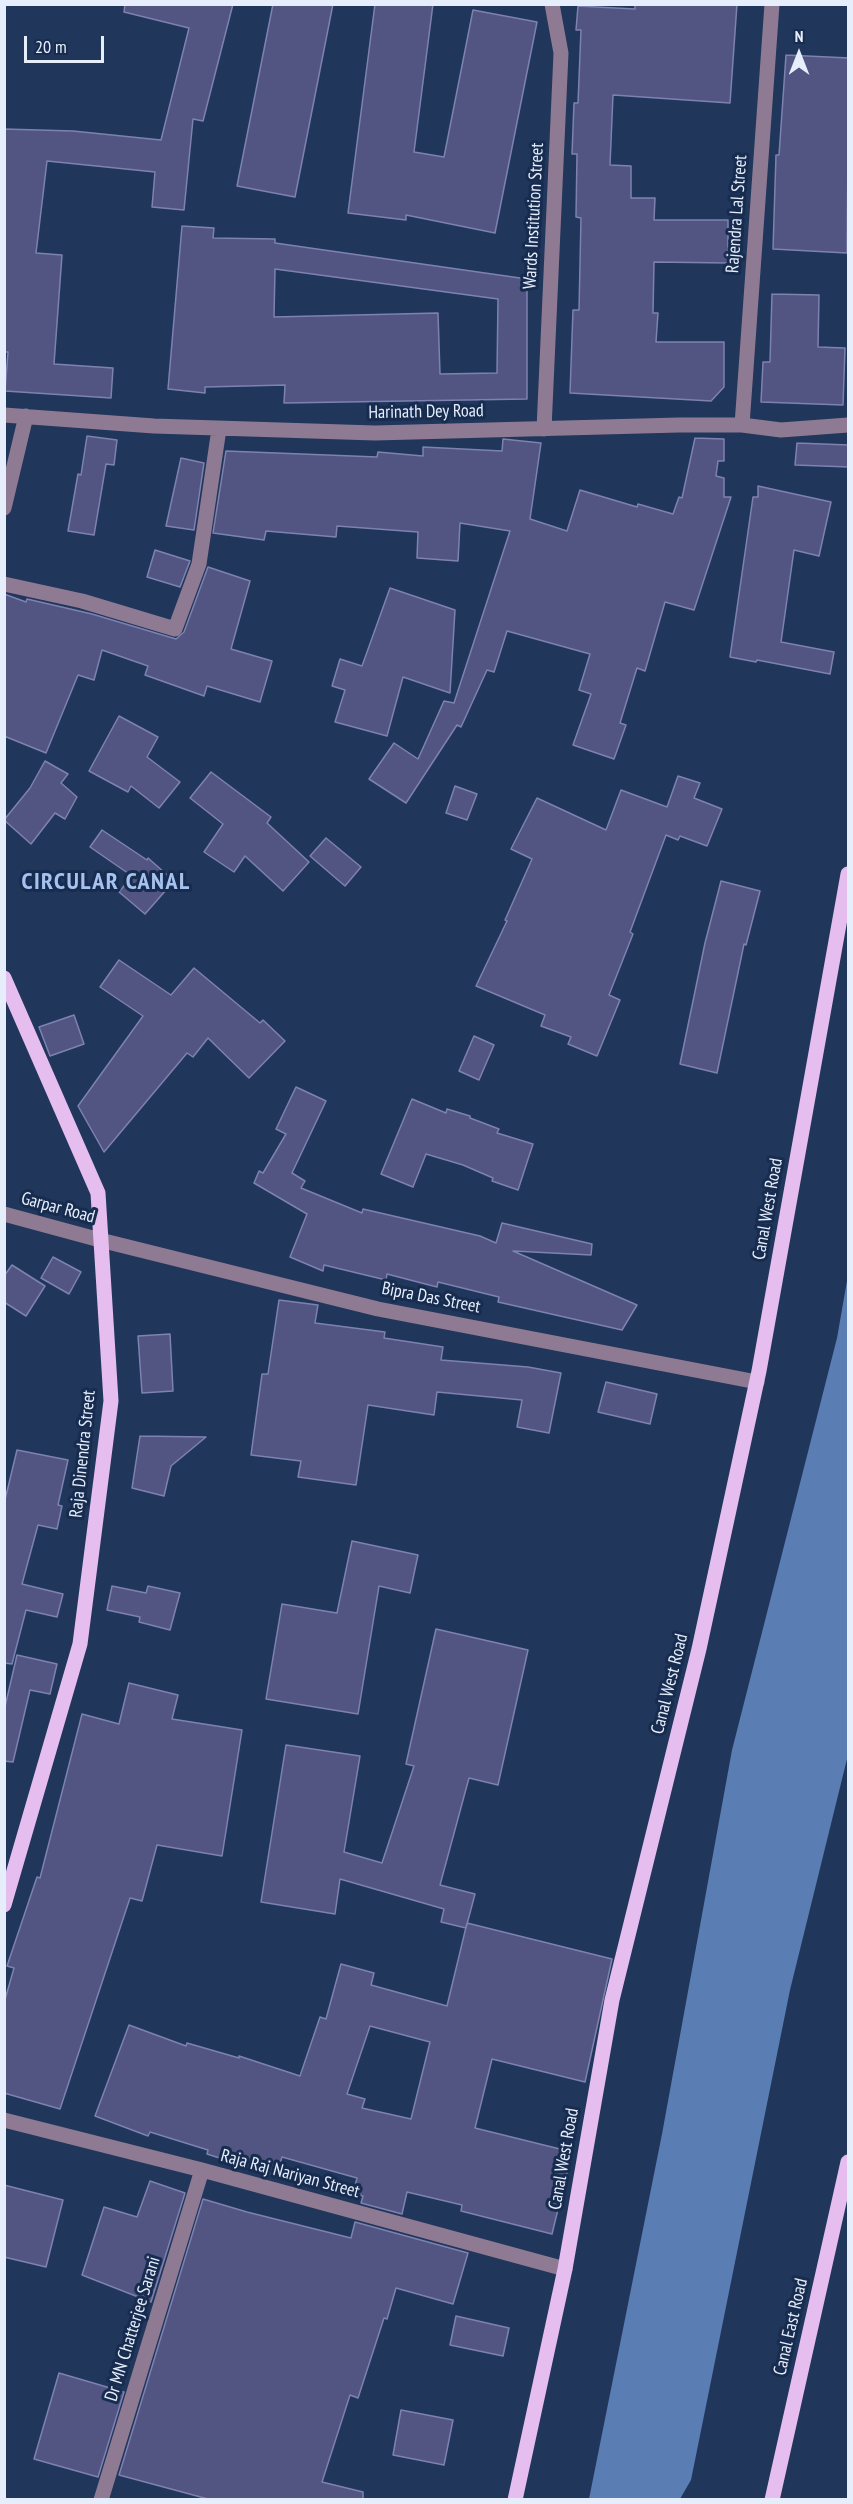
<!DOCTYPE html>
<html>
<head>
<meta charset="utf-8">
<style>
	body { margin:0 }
	#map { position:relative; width:853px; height:2504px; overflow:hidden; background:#20365b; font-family:"PT Sans Narrow",sans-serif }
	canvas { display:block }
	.frame { position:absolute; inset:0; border:6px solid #e6eefc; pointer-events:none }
	.north { position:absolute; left:769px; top:24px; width:60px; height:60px; -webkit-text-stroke:4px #172c4f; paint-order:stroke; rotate:0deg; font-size:16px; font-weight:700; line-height:24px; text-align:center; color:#e6eefc }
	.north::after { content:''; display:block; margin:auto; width:21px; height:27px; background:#e6eefc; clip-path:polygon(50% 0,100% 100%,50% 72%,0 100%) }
	.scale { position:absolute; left:24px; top:36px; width:80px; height:27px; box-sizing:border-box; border:3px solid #e6eefc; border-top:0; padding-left:8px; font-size:18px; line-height:21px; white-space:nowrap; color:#e6eefc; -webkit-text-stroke:4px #172c4f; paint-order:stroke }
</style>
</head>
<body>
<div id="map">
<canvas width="853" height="2504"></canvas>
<div class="frame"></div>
<div class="north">N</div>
<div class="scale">20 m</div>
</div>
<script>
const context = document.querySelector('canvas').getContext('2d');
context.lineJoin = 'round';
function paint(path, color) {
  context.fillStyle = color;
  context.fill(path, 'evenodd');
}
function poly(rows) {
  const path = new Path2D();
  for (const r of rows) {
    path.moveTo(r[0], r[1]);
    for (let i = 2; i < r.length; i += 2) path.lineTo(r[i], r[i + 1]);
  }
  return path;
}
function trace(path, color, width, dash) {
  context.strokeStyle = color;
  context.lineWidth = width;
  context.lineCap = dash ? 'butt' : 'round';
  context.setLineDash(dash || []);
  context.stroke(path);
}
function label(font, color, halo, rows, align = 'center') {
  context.font = font + ' "PT Sans Narrow",sans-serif';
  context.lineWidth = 6;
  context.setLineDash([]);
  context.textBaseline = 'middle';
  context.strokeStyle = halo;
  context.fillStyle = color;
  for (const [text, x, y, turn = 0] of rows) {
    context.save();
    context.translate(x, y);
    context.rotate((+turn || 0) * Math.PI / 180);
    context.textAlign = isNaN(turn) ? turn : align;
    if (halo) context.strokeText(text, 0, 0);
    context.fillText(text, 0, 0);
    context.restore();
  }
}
const water = poly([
	[848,1275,848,1755,790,1990,691,2480,680,2499,589,2499,662,2134,732,1750,837,1338]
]);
const building = poly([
	[125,4,233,4,203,121,193,119,184,210,152,207,155,172,47,161,36,253,62,255,54,364,113,368,111,398,5,391,8,352,4,352,4,129,73,131,161,140,189,28,124,12,125,4],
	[273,4,333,4,295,197,237,186,273,4],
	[375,4,433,4,414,152,444,157,473,10,537,22,495,233,406,215,406,220,348,213,375,4],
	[635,4,737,4,730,103,613,95,610,165,631,166,631,198,655,198,654,220,728,220,728,263,654,262,653,313,658,313,656,342,724,342,724,387,711,401,570,393,573,310,579,310,581,218,576,217,577,154,572,154,574,103,578,103,581,30,576,30,578,6,635,9,635,4],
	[786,55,849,58,847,253,773,249,776,155,779,155,786,55],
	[182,226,214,228,213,238,275,239,275,243,527,279,527,399,284,403,285,385,205,387,205,393,168,389,182,226],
	[275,269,498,299,497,373,440,374,438,313,274,317,275,269],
	[772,294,819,295,818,347,845,348,843,405,761,402,763,362,770,362,772,294],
	[87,436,117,440,114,465,106,464,94,535,68,531,78,474,81,475,87,436],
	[695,438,724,439,724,461,718,461,716,476,724,478,724,497,731,497,694,610,665,602,645,671,637,668,620,723,626,725,614,759,573,745,591,694,579,690,590,654,507,631,494,672,487,670,461,727,457,725,406,803,369,779,394,743,418,759,444,701,454,703,510,531,460,523,458,561,417,558,418,532,337,526,336,537,266,531,264,540,213,533,226,451,377,457,378,452,423,456,423,447,502,451,503,439,541,443,530,519,567,531,580,490,637,507,638,504,673,514,679,497,682,498,695,438],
	[797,443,849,445,849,467,795,465,797,443],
	[181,458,204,463,194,530,166,526,181,458],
	[758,486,831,502,819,556,794,550,781,642,834,652,830,674,757,660,756,662,730,657,753,497,758,497,758,486],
	[155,550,190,561,180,587,147,577,155,550],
	[208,567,250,581,231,649,272,661,260,702,207,686,204,696,145,675,148,666,102,650,94,680,78,675,46,753,4,736,4,594,26,602,27,599,92,614,176,639,184,632,208,567],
	[390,588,455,610,450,693,403,677,387,736,335,722,345,690,332,686,340,659,362,666,390,588],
	[119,716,158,737,147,757,180,782,159,808,131,786,128,792,89,771,119,716],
	[45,761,68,774,61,783,77,797,65,819,55,813,31,844,4,820,30,788,45,761],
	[211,772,271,817,267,823,309,862,283,891,245,856,234,872,204,852,223,824,190,798,211,772],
	[678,776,700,783,694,798,722,809,707,846,680,836,678,840,666,835,630,932,633,934,609,995,620,1000,597,1056,568,1044,571,1037,541,1026,545,1015,476,986,507,921,505,920,532,859,511,849,537,798,606,830,621,790,667,807,678,776],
	[455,786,477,794,467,820,446,813,455,786],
	[102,830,147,860,148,858,174,881,145,914,119,892,132,876,90,847,102,830],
	[326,838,361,867,345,886,310,856,326,838],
	[721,881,760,891,746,945,744,944,717,1073,680,1064,705,943,721,881],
	[119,960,171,995,194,968,260,1023,263,1020,285,1041,249,1078,208,1038,193,1057,187,1053,104,1152,78,1106,143,1016,100,987,119,960],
	[74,1015,84,1044,50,1056,39,1027,74,1015],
	[474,1036,494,1045,479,1080,459,1071,474,1036],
	[296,1087,326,1101,292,1173,305,1181,301,1188,362,1213,363,1209,480,1236,496,1243,502,1223,592,1244,591,1255,513,1251,637,1305,622,1330,498,1302,499,1297,438,1282,437,1287,387,1274,386,1280,324,1265,323,1271,290,1257,307,1214,254,1183,259,1171,263,1173,286,1134,276,1129,296,1087],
	[412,1099,446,1113,447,1109,470,1116,470,1118,499,1129,497,1133,533,1144,518,1190,492,1181,493,1178,463,1165,426,1154,413,1187,381,1174,412,1099],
	[53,1257,81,1272,69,1294,41,1278,53,1257],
	[12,1265,45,1286,26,1316,4,1302,4,1276,12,1265],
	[279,1300,318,1305,315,1323,385,1332,384,1338,443,1347,441,1360,528,1367,561,1373,549,1433,517,1427,522,1400,437,1392,434,1415,368,1405,356,1485,298,1477,301,1461,251,1455,262,1374,268,1374,279,1300],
	[170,1334,173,1391,142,1393,138,1336,170,1334],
	[606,1382,657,1394,650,1424,598,1412,606,1382],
	[140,1436,206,1437,171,1466,164,1496,132,1488,140,1436],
	[17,1450,68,1460,58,1505,62,1506,57,1529,38,1525,22,1584,63,1594,57,1617,26,1610,12,1664,4,1663,4,1504,17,1450],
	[352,1541,418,1555,410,1593,379,1586,358,1714,266,1699,282,1604,337,1613,352,1541],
	[112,1586,146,1593,148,1586,180,1593,170,1630,139,1622,140,1617,107,1610,112,1586],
	[436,1629,528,1650,498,1785,469,1778,440,1885,475,1894,466,1928,441,1922,444,1909,340,1879,335,1914,261,1902,286,1745,360,1756,344,1852,382,1863,414,1766,406,1764,436,1629],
	[17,1655,57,1664,50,1694,30,1690,13,1762,4,1761,4,1711,17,1655],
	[129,1683,178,1695,172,1719,242,1730,222,1856,157,1845,142,1901,130,1898,60,2109,4,2093,4,2003,14,1968,7,1966,37,1877,40,1878,82,1714,119,1724,129,1683],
	[467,1923,612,1959,585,2082,492,2059,475,2128,572,2152,552,2234,461,2211,462,2205,407,2192,402,2214,361,2203,363,2196,353,2194,357,2178,282,2157,276,2176,207,2154,208,2150,150,2132,148,2136,95,2116,129,2025,186,2046,187,2043,239,2058,239,2056,300,2076,320,2017,326,2019,341,1964,374,1973,371,1985,447,2006,467,1923],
	[370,2026,430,2042,411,2119,362,2108,365,2099,347,2094,370,2026],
	[150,2181,185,2193,151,2302,82,2275,104,2207,137,2217,150,2181],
	[4,2185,63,2200,46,2267,4,2257,4,2185],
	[203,2199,247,2212,351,2238,355,2222,468,2253,453,2304,396,2288,387,2319,384,2318,358,2398,350,2395,322,2482,363,2492,363,2499,208,2499,119,2475,203,2199],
	[456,2316,509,2328,503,2356,450,2345,456,2316],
	[59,2373,124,2392,98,2477,34,2459,59,2373],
	[401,2410,453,2420,444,2465,393,2455,401,2410]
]);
const minor = poly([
	[4,415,154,426,375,433,679,425,742,425,781,430,848,425],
	[742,425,772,4],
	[544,429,561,53,552,4],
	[4,508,26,416],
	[4,584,82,601,175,629,199,564,219,429],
	[4,1214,100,1240,378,1309,757,1382],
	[4,2120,202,2170,565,2269],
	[101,2500,202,2170]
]);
const major = poly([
	[4,978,98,1193,111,1401,80,1644,4,1905],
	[515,2500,565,2269,612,2000,699,1649,759,1371,848,874],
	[772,2500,848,2162]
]);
const streetNames = [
	["Rajendra Lal Street",737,214,-86],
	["Wards Institution Street",534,216,-87],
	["Harinath Dey Road",426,412,-1],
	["Garpar Road",58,1208,15],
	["Canal West Road",768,1209,-80],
	["Bipra Das Street",431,1298,11],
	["Raja Dinendra Street",83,1454,-84],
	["Canal West Road",670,1684,-76],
	["Canal West Road",564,2159,-80],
	["Raja Raj Nariyan Street",290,2174,15],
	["Canal East Road",791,2327,-77],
	["Dr MN Chatterjee Sarani",133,2329,-73]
];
const districtNames = [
	["CIRCULAR CANAL",106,882]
];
paint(water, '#5a7db4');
paint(building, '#525581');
trace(building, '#7e82b1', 1.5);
trace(minor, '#8e7a93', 15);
trace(major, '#e5bdee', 15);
label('18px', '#e6eefc', '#172c4f', streetNames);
context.letterSpacing = '1.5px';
label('bold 24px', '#a6c2ee', '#172c4f', districtNames);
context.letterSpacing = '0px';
</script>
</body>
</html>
